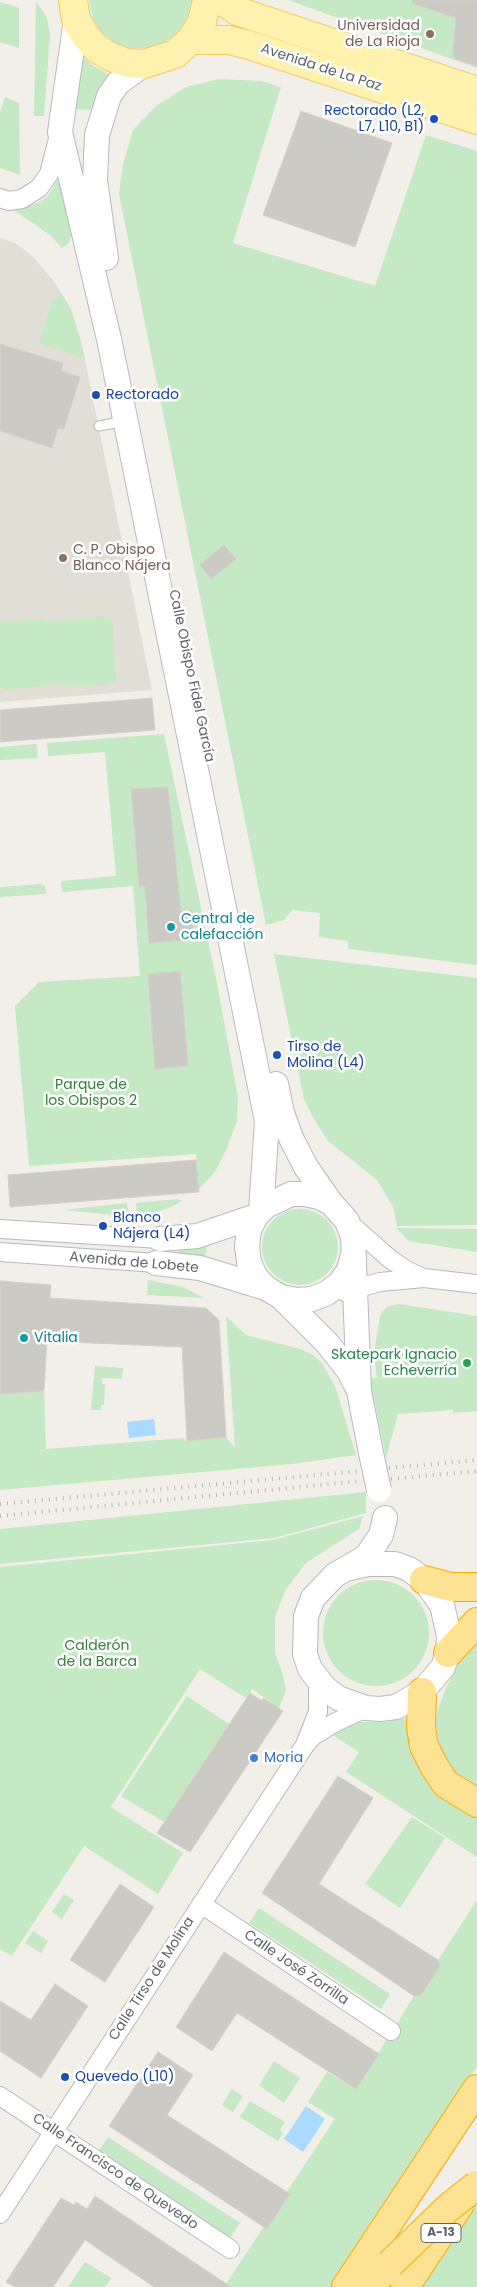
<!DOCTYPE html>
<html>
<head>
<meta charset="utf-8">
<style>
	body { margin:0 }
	canvas { display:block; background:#f1efe8 }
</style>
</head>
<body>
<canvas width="477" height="2287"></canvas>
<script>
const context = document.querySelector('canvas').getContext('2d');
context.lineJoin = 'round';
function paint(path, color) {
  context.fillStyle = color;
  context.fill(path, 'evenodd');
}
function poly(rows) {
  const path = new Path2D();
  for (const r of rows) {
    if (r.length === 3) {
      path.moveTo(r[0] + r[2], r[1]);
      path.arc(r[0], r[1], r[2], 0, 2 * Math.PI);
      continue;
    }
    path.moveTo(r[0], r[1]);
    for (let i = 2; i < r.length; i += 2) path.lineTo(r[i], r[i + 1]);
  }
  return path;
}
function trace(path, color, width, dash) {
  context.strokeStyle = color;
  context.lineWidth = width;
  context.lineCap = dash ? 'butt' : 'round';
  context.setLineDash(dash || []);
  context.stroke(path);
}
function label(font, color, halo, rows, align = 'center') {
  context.font = font + ' Poppins,sans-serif';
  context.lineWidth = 5;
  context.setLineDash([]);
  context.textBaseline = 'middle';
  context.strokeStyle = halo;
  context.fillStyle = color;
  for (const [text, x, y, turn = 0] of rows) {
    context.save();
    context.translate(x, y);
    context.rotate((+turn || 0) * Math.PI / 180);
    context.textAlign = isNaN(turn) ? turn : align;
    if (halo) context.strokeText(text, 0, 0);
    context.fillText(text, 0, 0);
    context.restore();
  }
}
const education = poly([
	[0,238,15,243,32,256,53,280,71,309,81,340,152,690,0,702]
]);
const green = poly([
	[89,0,192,0,187,18,177,33,163,43,146,48,129,48,114,42,102,32,93,19],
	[288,0,477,0,477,68],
	[36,1,47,18,50,35,44,116,34,116],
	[0,2,19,8,19,48,0,42],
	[81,56,94,66,112,76,91,110,76,109],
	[219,79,261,81,281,87,233,243,375,286,426,135,477,151,477,965,348,949,348,941,319,937,320,913,292,910,284,920,266,925,119,194,123,164,133,130,156,106,186,87],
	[5,97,19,103,20,175,0,168,0,113],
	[59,178,71,235,69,243,62,248,51,236,14,210,38,203,47,197],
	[61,293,71,309,85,358,39,343,51,304],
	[105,616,105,618,112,618,116,681,109,682,109,684,65,687,64,684,4,690,4,688,0,688,0,622,45,619,45,622],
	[164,734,217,983,238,1098,237,1121,227,1148,215,1172,199,1189,196,1154,29,1166,15,1006,39,982,140,976,133,886,62,892,61,881,116,876,105,752,48,756,47,743],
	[168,787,178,884,139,887,131,790],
	[180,971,188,1066,156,1069,148,974],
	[37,744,38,758,0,760,0,747],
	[42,884,45,886,46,894,0,897,0,887],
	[274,954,477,978,477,1225,397,1226,393,1207,377,1180,328,1141,313,1117,304,1099],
	[178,1199,182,1201,169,1208,146,1215,137,1215,136,1203],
	[127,1203,128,1214,125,1216,63,1210],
	[300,1247,38],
	[396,1228,477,1229,477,1252,409,1241],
	[207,1241,206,1259,179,1254,179,1246],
	[148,1280,183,1287,204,1298,147,1295],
	[399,1304,477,1316,477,1411,453,1413,453,1410,398,1414,386,1458,370,1379,377,1378,374,1354,380,1315,388,1306],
	[226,1316,246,1335,300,1349,313,1355,322,1363,335,1386,356,1455,292,1464,0,1490,0,1394,44,1391,46,1449,183,1438,187,1441,226,1437,235,1448],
	[95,1366,123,1368,122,1379,102,1378,102,1384,105,1384,104,1405,101,1405,101,1410,91,1410],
	[366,1492,366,1513,274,1538,0,1564,0,1529],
	[363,1516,359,1529,306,1563,286,1589,275,1617,275,1653,282,1672,286,1690,279,1708,252,1689,246,1698,200,1669,111,1807,183,1853,158,1894,84,1846,12,1956,0,1949,0,1567,273,1540],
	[376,1633,53],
	[477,1639,477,1791,453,1773,440,1748,436,1724,437,1712,446,1688,463,1655],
	[187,1696,229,1724,164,1822,121,1796],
	[406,1718,410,1739,477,1814,477,1857,346,1772,359,1752,333,1735,355,1722,387,1722],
	[412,1817,445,1838,400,1908,365,1884],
	[64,1894,74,1900,62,1919,52,1912],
	[477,1900,477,2067,333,2287,224,2287,335,2119,308,2102,327,2072,356,2089,414,1996,440,1966,438,1960],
	[259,1908,390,1994,381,2009,249,1923],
	[33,1931,48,1941,41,1953,25,1943],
	[274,2061,300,2078,284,2103,259,2085],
	[232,2089,243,2096,233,2112,222,2105],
	[250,2101,285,2122,280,2130,283,2133,278,2141,240,2117],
	[108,2137,240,2223,230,2238,98,2152],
	[477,2205,477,2287,418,2287,474,2208],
	[85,2262,111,2278,105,2287,68,2287]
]);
const water = poly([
	[154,1419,156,1435,129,1438,127,1422],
	[306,2106,325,2119,303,2152,284,2139]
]);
const building = poly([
	[412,0,477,0,477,66,455,59,453,54,456,18,412,3,412,0],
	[301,111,392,143,355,247,263,215,301,111],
	[0,344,63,363,61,371,80,377,64,429,58,428,52,448,0,431,0,344],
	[224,545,236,559,211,579,200,565,224,545],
	[152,698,155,730,0,742,0,710,152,698],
	[168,787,181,911,192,910,194,939,149,943,145,887,139,887,131,789,168,787],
	[180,971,188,1066,155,1069,148,974,180,971],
	[196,1160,199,1192,10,1207,8,1175,196,1160],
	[0,1281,51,1285,50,1298,206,1308,219,1320,226,1437,187,1441,182,1347,47,1341,44,1391,0,1394,0,1281],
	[250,1693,262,1701,263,1698,283,1711,190,1852,157,1833,250,1693],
	[338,1776,373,1798,319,1884,438,1960,440,1966,421,1995,414,1996,262,1893,338,1776],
	[120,1884,154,1907,105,1982,70,1960,120,1884],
	[224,1952,379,2054,356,2089,237,2013,212,2051,176,2027,224,1952],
	[55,1984,88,2006,41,2078,0,2051,0,2001,31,2020,55,1984],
	[158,2052,193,2075,167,2115,290,2194,267,2229,109,2126,158,2052],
	[95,2196,231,2287,154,2287,85,2240,53,2287,15,2287,6,2282,61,2198,74,2205,76,2202,87,2209,95,2196]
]);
const service = poly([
	[99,426,126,421]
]);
const minor = poly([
	[0,198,9,201,22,199,39,188,49,174,59,135],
	[348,1222,390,1259,406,1270,423,1278],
	[0,1229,160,1239],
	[0,1252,156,1263],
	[345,1292,380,1282,424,1278,477,1284],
	[306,1742,318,1712,318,1680],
	[201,1904,391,2031],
	[0,2096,230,2249],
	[0,2214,305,1745,313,1736,334,1723,366,1708]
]);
const secondary = poly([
	[76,20,60,132,109,339,267,1121,261,1211],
	[106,258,95,180,97,135,109,96,118,83,144,64],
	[276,1084,282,1113,291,1138,306,1167,331,1203],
	[160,1239,197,1236,256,1216],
	[353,1255,349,1270,340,1283,327,1293,312,1299,297,1300,281,1297,266,1288,255,1276,249,1262,247,1246,249,1230,256,1216,266,1206,291,1194,305,1194,319,1197,331,1203,347,1221,353,1237,359,1391,371,1453],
	[156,1263,200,1268,266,1288],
	[281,1297,327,1343,349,1371,357,1387],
	[350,1568,367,1564,395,1564,409,1569,424,1580,442,1605,449,1636,448,1653,443,1667,422,1692,396,1707,380,1709,366,1708,338,1698,325,1688,310,1669,305,1654,306,1616,313,1598,335,1575,366,1557,381,1535,385,1518]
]);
const primary = poly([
	[73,0,76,20,85,35,96,48,111,57,127,63,144,64,175,54,191,40,202,22,207,0],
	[221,0,237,11,477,91],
	[191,40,229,40,249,45,477,120]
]);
const motorway = poly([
	[424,1580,451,1587,477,1587],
	[448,1653,477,1622],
	[422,1692,421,1727,424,1746,434,1766,446,1784,477,1803],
	[346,2287,477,2089],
	[370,2287,390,2264],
	[405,2287,460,2204]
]);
const rail = poly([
	[389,1468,477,1460],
	[391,1479,477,1471],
	[0,1504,360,1471],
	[0,1516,361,1481]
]);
const secondaryBridge = poly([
	[371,1453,379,1490]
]);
const motorwayBridge = poly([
	[390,2264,448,2208,477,2185]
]);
const markers = [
	[430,34,5,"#8d6e63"],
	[434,119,5,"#1a4fb4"],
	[96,395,5,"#1a4fb4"],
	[63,558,5,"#8d6e63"],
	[171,927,5,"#0f9aa8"],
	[277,1055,5,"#1a4fb4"],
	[103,1226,5,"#1a4fb4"],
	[24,1338,5,"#0f9aa8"],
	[467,1363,5,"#2e9e5b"],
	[254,1758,5,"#3f7fe0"],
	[65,2077,5,"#1a4fb4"]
];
const shields = [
	[441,2233,40]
];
const shieldNames = [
	["A-13",441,2233]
];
const educationNames = [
	["Universidad",420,26],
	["de La Rioja",420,42],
	["C. P. Obispo",73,550,"left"],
	["Blanco Nájera",73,566,"left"]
];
const streetNames = [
	["Avenida de La Paz",321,68,18],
	["Calle Obispo Fidel García",191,676,78],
	["Avenida de Lobete",134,1263,5],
	["Calle José Zorrilla",296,1968,34],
	["Calle Tirso de Molina",152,1979,-57],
	["Calle Francisco de Quevedo",115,2172,34]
];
const transitNames = [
	["Rectorado (L2,",424,111,"right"],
	["L7, L10, B1)",424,127,"right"],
	["Rectorado",106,395],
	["Tirso de",287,1047],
	["Molina (L4)",287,1063],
	["Blanco",113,1218],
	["Nájera (L4)",113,1234],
	["Quevedo (L10)",75,2077]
];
const cultureNames = [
	["Central de",181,919],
	["calefacción",181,935],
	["Vitalia",34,1338]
];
const parkNames = [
	["Parque de",91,1085],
	["los Obispos 2",91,1101],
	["Calderón",97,1646],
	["de la Barca",97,1662]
];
const leisureNames = [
	["Skatepark Ignacio",457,1355],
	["Echeverría",457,1371]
];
const shopNames = [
	["Moria",264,1758]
];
paint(education, '#e1ded6');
paint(green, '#c5e8c5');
paint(water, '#aadaff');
paint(building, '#cccac5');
trace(building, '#d6d1c6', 1);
trace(service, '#b5b8bc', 11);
trace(minor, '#b5b8bc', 20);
trace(secondary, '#b6babf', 26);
trace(primary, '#f2c960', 30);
trace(motorway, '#f9ab00', 30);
trace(service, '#fff', 9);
trace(minor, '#fff', 18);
trace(secondary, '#fff', 24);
trace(primary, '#fff2af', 28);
trace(motorway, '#fde293', 28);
trace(rail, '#b6b7b8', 4, [1, 6]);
trace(secondaryBridge, '#b6babf', 26, []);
trace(motorwayBridge, '#f9ab00', 30, []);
trace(secondaryBridge, '#fff', 24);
trace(motorwayBridge, '#fde293', 28);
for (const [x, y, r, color] of markers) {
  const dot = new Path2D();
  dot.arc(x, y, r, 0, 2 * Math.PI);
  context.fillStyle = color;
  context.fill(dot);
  trace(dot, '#fff', 2);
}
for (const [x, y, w] of shields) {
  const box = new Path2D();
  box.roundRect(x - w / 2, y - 9.5, w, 19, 4);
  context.fillStyle = '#fff';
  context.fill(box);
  trace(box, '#5f6368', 1);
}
label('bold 12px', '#5f6368', null, shieldNames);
label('14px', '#785e54', '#fff', educationNames, 'right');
label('14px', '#5f6368', '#fff', streetNames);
label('14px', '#164399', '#fff', transitNames, 'left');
label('14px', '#0d838f', '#fff', cultureNames, 'left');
label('14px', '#348238', '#fff', parkNames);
label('14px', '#27864d', '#fff', leisureNames, 'right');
label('14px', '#366cbe', '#fff', shopNames, 'left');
</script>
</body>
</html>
